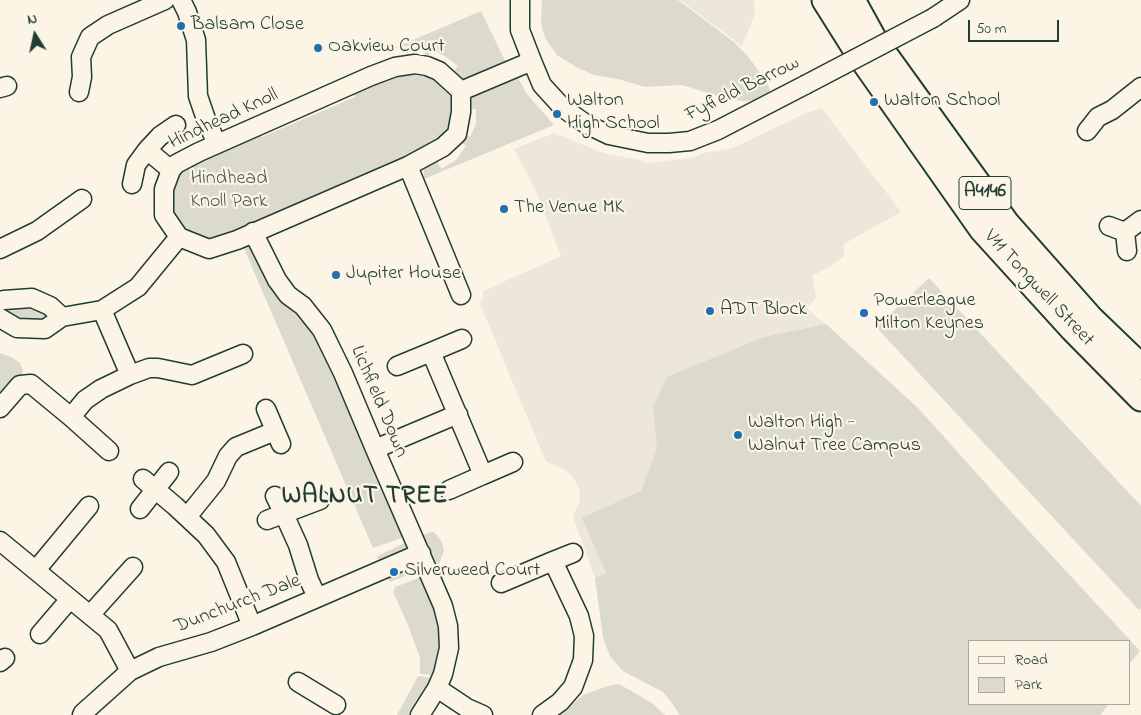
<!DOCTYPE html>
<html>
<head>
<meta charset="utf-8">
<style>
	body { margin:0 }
	#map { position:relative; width:1141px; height:715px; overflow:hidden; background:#fcf5e5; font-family:"Indie Flower",sans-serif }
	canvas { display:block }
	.legend { position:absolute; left:968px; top:640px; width:162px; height:65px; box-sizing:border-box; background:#fcf5e5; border:1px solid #a4ab9e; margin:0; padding:6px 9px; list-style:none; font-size:15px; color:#1f3d34 }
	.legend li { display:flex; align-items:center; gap:10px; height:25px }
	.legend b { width:25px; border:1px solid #a4ab9e }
	.north { position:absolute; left:10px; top:10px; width:50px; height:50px; -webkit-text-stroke:4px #fcf5e5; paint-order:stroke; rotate:350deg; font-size:14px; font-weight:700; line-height:20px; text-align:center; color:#1f3d34 }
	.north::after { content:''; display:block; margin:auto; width:18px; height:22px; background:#1f3d34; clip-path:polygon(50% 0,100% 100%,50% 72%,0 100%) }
	.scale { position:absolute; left:968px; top:20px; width:91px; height:22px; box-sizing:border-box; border:2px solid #1f3d34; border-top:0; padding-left:6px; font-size:15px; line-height:18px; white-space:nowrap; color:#1f3d34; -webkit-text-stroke:4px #fcf5e5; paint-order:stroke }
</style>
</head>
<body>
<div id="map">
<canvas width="1141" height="715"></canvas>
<ul class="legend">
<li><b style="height:6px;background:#fcf5e5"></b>Road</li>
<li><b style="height:14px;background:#dcdacc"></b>Park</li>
</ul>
<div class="north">N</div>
<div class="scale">50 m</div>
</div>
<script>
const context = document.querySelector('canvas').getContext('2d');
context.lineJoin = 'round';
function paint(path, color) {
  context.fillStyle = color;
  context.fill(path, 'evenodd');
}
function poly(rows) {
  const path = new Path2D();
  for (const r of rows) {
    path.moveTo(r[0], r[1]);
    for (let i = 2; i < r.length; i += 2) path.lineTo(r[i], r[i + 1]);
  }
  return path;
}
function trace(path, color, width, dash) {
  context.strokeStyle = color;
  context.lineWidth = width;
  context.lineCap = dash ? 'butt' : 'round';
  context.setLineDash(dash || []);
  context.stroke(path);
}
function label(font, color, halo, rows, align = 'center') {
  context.font = font + ' "Indie Flower",sans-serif';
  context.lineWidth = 4.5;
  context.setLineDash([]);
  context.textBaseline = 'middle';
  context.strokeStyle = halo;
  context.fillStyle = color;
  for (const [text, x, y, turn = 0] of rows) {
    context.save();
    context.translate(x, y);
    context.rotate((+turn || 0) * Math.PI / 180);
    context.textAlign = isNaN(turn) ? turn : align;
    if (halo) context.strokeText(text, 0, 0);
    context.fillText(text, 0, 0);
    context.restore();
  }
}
const built = poly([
	[680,0,754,0,755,15,742,46],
	[822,108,901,212,844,244,844,256,833,265,812,276,816,297,807,308,918,408,1014,515,1140,651,1130,663,1130,641,970,641,970,704,1109,704,1100,715,680,715,672,703,663,692,623,671,610,656,597,583,573,517,580,500,579,488,573,477,564,469,546,462,480,304,483,297,483,291,561,256,536,191,514,149,554,133,606,154,640,160,647,163,692,158,704,153,733,148,806,113]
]);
const green = poly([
	[542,0,678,0,735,43,749,58,767,82,770,90,769,94,759,100,742,101,728,99,682,85,645,87,618,79,594,75,576,67,557,55,545,38,541,23],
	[481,11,507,65,464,81,451,75,458,66,446,57,432,49,428,60,424,59,426,48,417,46,403,46,392,49],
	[415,72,435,76,453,95,455,100,449,134,385,170,383,166,293,205,294,209,208,241,186,234,169,211,173,180,183,169,260,133,262,137,355,97,354,92,392,77],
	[517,76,527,94,554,125,424,179,424,170,426,166,436,159,441,169,456,160,466,146,459,141,464,134,470,137,476,124,476,109,469,109,469,101,471,97,475,93],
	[251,243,313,325,407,536,373,548,242,244],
	[929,278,1141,506,1141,608,1139,610,876,327],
	[29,302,48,311,49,321,17,324,3,311,9,304],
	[826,324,918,408,1014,515,1140,651,1130,663,1130,641,970,641,970,704,1109,704,1100,715,680,715,672,703,663,692,623,671,610,656,603,638,595,578,606,573,582,518,641,491,657,449,653,407,667,377,764,337],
	[0,353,11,357,20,363,23,370,21,379,0,401],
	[430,532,434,532,442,542,444,551,439,564,433,566,420,537],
	[409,541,409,551,380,564,377,556],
	[408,564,417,565,421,570,390,582,385,574],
	[424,576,444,628,436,675,420,674,420,658,408,625,393,592,395,587],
	[418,676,435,678,412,715,397,715],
	[619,684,652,703,665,715,560,715,583,695,608,686]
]);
const minor = poly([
	[181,0,187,12,196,40,198,96,207,122,217,144],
	[520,0,520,30,532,61,542,85,563,108,586,124,609,135,648,143,669,143,690,141,718,130,805,85],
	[933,18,960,0],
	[415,64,427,66,439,71,461,91,461,112,457,134,443,147,408,166,237,240,209,249,179,237,164,215,164,189,171,170,176,164,199,152,371,76,395,67,415,64],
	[0,88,7,86],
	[461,91,532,61],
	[79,92,82,77,81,57,90,37,108,25,165,0],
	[1087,131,1098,117,1112,110,1141,87],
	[147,150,160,136,176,125],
	[408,166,461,295],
	[132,184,136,165,147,150,171,170],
	[1109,226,1125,232],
	[253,232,277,280,288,295,303,306,322,330,343,373,375,449,443,606,448,626,449,648,443,674,437,688,420,715],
	[1125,232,1141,220],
	[1125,232,1127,251],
	[0,249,37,231,82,199],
	[0,301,4,300,32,298,50,306,62,317,45,329,17,328,0,318],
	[102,310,130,375],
	[62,317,102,310,138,287,179,237],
	[462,339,431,352,483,475,513,462],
	[397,366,431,352],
	[0,408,20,385,31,384,71,417,109,451],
	[266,409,281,444],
	[71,417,85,400,101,389,130,375,149,368,158,368,192,375,243,354],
	[375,449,458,414],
	[143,479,175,506,206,535,226,562,252,626],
	[449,490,483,475],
	[275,496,284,514,298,545,309,580,317,597],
	[140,509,169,472],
	[187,517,216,481,228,456,236,447,275,431],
	[267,520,320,500],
	[0,541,108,630,130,671],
	[553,561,573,553],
	[36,570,89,506],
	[501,583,553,561,579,616,584,636,583,660,573,687,560,702,542,715],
	[90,615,133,567],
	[40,634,70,599],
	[0,662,5,658],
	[298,682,336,705],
	[437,688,467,708,483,715],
	[82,715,83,713,130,671,159,657,211,642,252,626,421,553]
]);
const highway = poly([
	[825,0,859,54,982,229,1073,329,1141,398],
	[852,0,874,40,1006,223,1091,319,1141,367]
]);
const minorBridge = poly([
	[805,85,933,18]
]);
const markers = [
	[181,26,5,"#1f6fb2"],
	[318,48,5,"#1f6fb2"],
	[874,102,5,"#1f6fb2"],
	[557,114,5,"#1f6fb2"],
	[504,209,5,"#1f6fb2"],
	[336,275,5,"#1f6fb2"],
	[710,311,5,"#1f6fb2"],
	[864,313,5,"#1f6fb2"],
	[738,435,5,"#1f6fb2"],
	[394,572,5,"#1f6fb2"]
];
const shields = [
	[985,193,52]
];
const shieldNames = [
	["A4146",985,193]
];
const poiNames = [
	["Balsam Close",191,26],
	["Oakview Court",328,48],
	["Walton",567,102],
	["High School",567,125],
	["Walton School",884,102],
	["The Venue MK",514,209],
	["Jupiter House",346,275],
	["Powerleague",874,302],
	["Milton Keynes",874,325],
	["ADT Block",720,311],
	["Walton High -",748,424],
	["Walnut Tree Campus",748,447],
	["Silverweed Court",404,572]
];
const streetNames = [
	["Fyfield Barrow",743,90,-26],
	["Hindhead Knoll",224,120,-25],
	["V11 Tongwell Street",1038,289,47],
	["Lichfield Down",378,402,67],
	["Dunchurch Dale",238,605,-21]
];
const parkNames = [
	["Hindhead",229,180],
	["Knoll Park",229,203]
];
const districtNames = [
	["WALNUT TREE",365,498]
];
paint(built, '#ece7d8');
paint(green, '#dcdacc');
trace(minor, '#1f3d34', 21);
trace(highway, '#1f3d34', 29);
trace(minor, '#fcf5e5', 18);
trace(highway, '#fcf5e5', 25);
trace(minorBridge, '#1f3d34', 21, []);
trace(minorBridge, '#fcf5e5', 18);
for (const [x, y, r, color] of markers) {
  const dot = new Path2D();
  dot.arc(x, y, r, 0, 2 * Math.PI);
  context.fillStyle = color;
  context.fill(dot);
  trace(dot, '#fcf5e5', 2);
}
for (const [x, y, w] of shields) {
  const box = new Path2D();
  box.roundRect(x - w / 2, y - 16.5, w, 33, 4);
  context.fillStyle = '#fcf5e5';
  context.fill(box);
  trace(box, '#1f3d34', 1);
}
label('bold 19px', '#1f3d34', null, shieldNames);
label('20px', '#1f3d34', '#fcf5e5', poiNames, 'left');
label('20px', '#1f3d34', '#fcf5e5', streetNames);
label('20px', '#455c52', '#fcf5e5', parkNames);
context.letterSpacing = '1px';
label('bold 25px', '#1f3d34', '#fcf5e5', districtNames);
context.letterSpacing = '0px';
</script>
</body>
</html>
